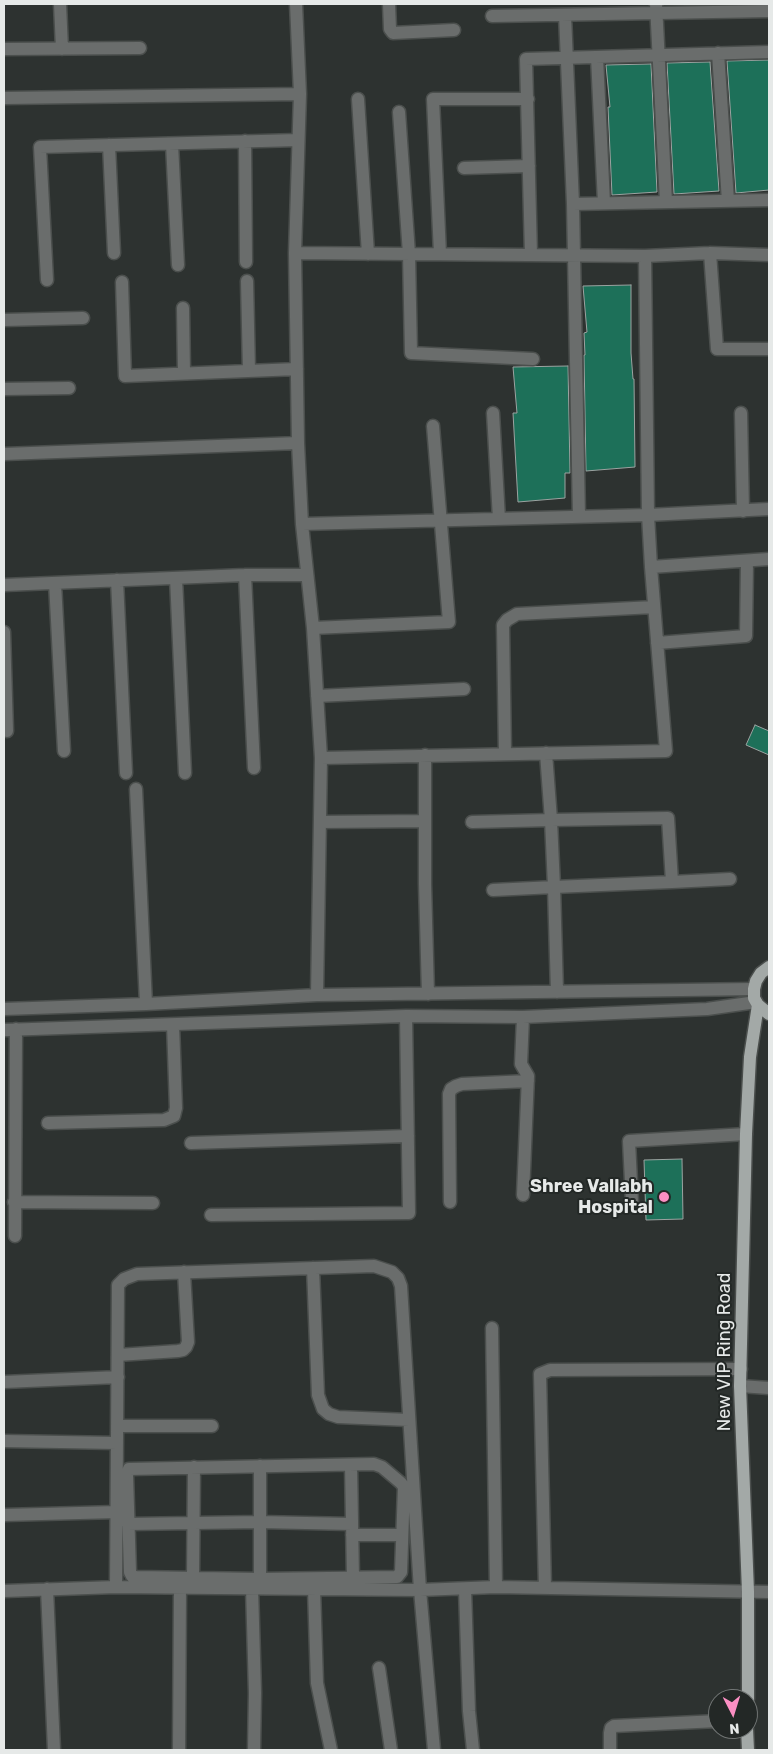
<!DOCTYPE html>
<html>
<head>
<meta charset="utf-8">
<style>
	body { margin:0 }
	#map { position:relative; width:773px; height:1754px; overflow:hidden; background:#2d3230; font-family:Rubik,sans-serif }
	canvas { display:block }
	.frame { position:absolute; inset:0; border:5px solid #e6e9e8; pointer-events:none }
	.north { position:absolute; left:708px; top:1689px; width:50px; height:50px; box-sizing:border-box; background:#232826; border:1px solid #717574; border-radius:50%; rotate:175deg; font-size:14px; font-weight:700; line-height:20px; text-align:center; color:#e6e9e8 }
	.north::after { content:''; display:block; margin:auto; width:18px; height:22px; background:#fb8fc3; clip-path:polygon(50% 0,100% 100%,50% 72%,0 100%) }
</style>
</head>
<body>
<div id="map">
<canvas width="773" height="1754"></canvas>
<div class="frame"></div>
<div class="north">N</div>
</div>
<script>
const context = document.querySelector('canvas').getContext('2d');
context.lineJoin = 'round';
function paint(path, color) {
  context.fillStyle = color;
  context.fill(path, 'evenodd');
}
function poly(rows) {
  const path = new Path2D();
  for (const r of rows) {
    path.moveTo(r[0], r[1]);
    for (let i = 2; i < r.length; i += 2) path.lineTo(r[i], r[i + 1]);
  }
  return path;
}
function trace(path, color, width, dash) {
  context.strokeStyle = color;
  context.lineWidth = width;
  context.lineCap = dash ? 'butt' : 'round';
  context.setLineDash(dash || []);
  context.stroke(path);
}
function label(font, color, halo, rows, align = 'center') {
  context.font = font + ' Rubik,sans-serif';
  context.lineWidth = 4;
  context.setLineDash([]);
  context.textBaseline = 'middle';
  context.strokeStyle = halo;
  context.fillStyle = color;
  for (const [text, x, y, turn = 0] of rows) {
    context.save();
    context.translate(x, y);
    context.rotate((+turn || 0) * Math.PI / 180);
    context.textAlign = isNaN(turn) ? turn : align;
    if (halo) context.strokeText(text, 0, 0);
    context.fillText(text, 0, 0);
    context.restore();
  }
}
const building = poly([
	[769,60,769,190,736,193,727,61,769,60],
	[710,62,719,191,674,194,667,63,710,62],
	[651,64,657,192,612,195,608,107,610,107,606,65,651,64],
	[631,285,631,353,633,379,634,379,635,467,586,471,584,355,585,355,584,333,587,332,583,286,631,285],
	[568,366,570,473,565,473,565,498,518,502,513,413,517,413,513,367,568,366],
	[755,725,769,731,769,755,746,745,755,725],
	[682,1159,683,1219,646,1220,644,1160,682,1159]
]);
const minor = poly([
	[60,4,62,49],
	[296,4,300,94,295,253,298,443,302,524,313,628,321,758,317,995],
	[389,4,390,29,393,33,454,30],
	[656,4,666,202],
	[565,15,573,204],
	[492,16,769,11],
	[4,49,140,48],
	[718,53,728,201],
	[597,57,604,203],
	[4,98,300,94],
	[358,99,368,254],
	[399,112,409,254,411,353,533,359],
	[245,141,246,262],
	[172,144,178,265],
	[109,145,114,253],
	[464,168,529,166],
	[295,253,645,256,710,253,769,255],
	[710,253,717,349,769,349],
	[440,254,433,99,528,99],
	[531,255,526,59,769,52],
	[47,280,40,147,298,140],
	[247,281,249,371],
	[122,282,125,376,297,369],
	[183,308,184,373],
	[4,320,83,318],
	[4,389,69,388],
	[493,413,499,519],
	[741,413,743,511],
	[4,454,298,443],
	[579,517,573,204,769,200],
	[302,524,648,515,769,509],
	[651,567,769,559],
	[245,575,254,768],
	[176,578,185,773],
	[117,580,126,773],
	[55,583,64,751],
	[4,585,245,575,307,575],
	[313,628,449,622,433,426],
	[4,632,7,731],
	[657,643,746,636,747,561],
	[317,696,464,689],
	[505,754,503,625,507,620,517,614,654,607],
	[425,755,425,884,428,994],
	[321,758,666,751,651,567,648,515,645,256],
	[136,789,146,1004],
	[320,822,425,821],
	[472,822,551,820,546,753],
	[672,882,668,818,551,820,554,887,672,882,730,879],
	[493,890,554,887,557,992],
	[4,1009,146,1004,317,995,754,989],
	[523,1017,521,1064,528,1076,523,1195],
	[4,1030,406,1016,523,1017,707,1009,756,1002],
	[48,1123,164,1120,174,1116,176,1108,173,1025],
	[191,1143,408,1136],
	[14,1202,153,1203],
	[450,1202,449,1094,451,1089,456,1086,462,1084,528,1081],
	[632,1202,629,1141,746,1134],
	[211,1215,409,1213,406,1016],
	[15,1236,16,1029],
	[313,1268,318,1395,323,1409,329,1414,338,1417,409,1420],
	[492,1328,496,1587],
	[118,1355,178,1351,183,1350,186,1347,188,1342,184,1272],
	[4,1382,118,1377],
	[740,1386,769,1388],
	[117,1426,212,1426],
	[4,1441,117,1443],
	[374,1464,382,1467,401,1483,404,1487,401,1572,397,1577,260,1579,136,1577,132,1576,130,1572,127,1475,129,1469,374,1464],
	[351,1465,353,1578],
	[260,1466,260,1586],
	[4,1515,117,1512],
	[128,1524,260,1522,352,1524],
	[352,1535,402,1535],
	[193,1578,194,1467],
	[116,1587,118,1285,124,1279,137,1274,374,1266,392,1272,398,1278,401,1286,420,1590,434,1750],
	[252,1588,255,1693,254,1750],
	[545,1588,540,1374,550,1370,741,1369],
	[47,1589,54,1750],
	[314,1589,317,1683,331,1750],
	[465,1589,469,1711,473,1750],
	[4,1591,116,1587,420,1590,496,1587,769,1592],
	[379,1668,391,1750],
	[179,1750,180,1587],
	[610,1750,610,1733,611,1728,614,1726,718,1721]
]);
const major = poly([
	[769,967,761,973,756,981,754,989,754,998,758,1005,769,1014],
	[748,1699,748,1592,740,1386,746,1134,750,1057,758,1005],
	[747,1729,748,1750]
]);
const markers = [
	[664,1197,6,"#fb8fc3"]
];
const poiNames = [
	["Shree Vallabh",653,1187],
	["Hospital",653,1208]
];
const streetNames = [
	["New VIP Ring Road",725,1352,-90]
];
paint(building, '#1d7059');
trace(building, '#9ca3a1', 1);
trace(minor, '#4b4f4d', 15);
trace(major, '#4b4f4d', 15);
trace(minor, '#6a6d6c', 12);
trace(major, '#a3a9a7', 12);
for (const [x, y, r, color] of markers) {
  const dot = new Path2D();
  dot.arc(x, y, r, 0, 2 * Math.PI);
  context.fillStyle = color;
  context.fill(dot);
  trace(dot, '#232826', 2);
}
label('bold 18px', '#e6e9e8', '#232826', poiNames, 'right');
label('18px', '#e6e9e8', '#232826', streetNames);
</script>
</body>
</html>
